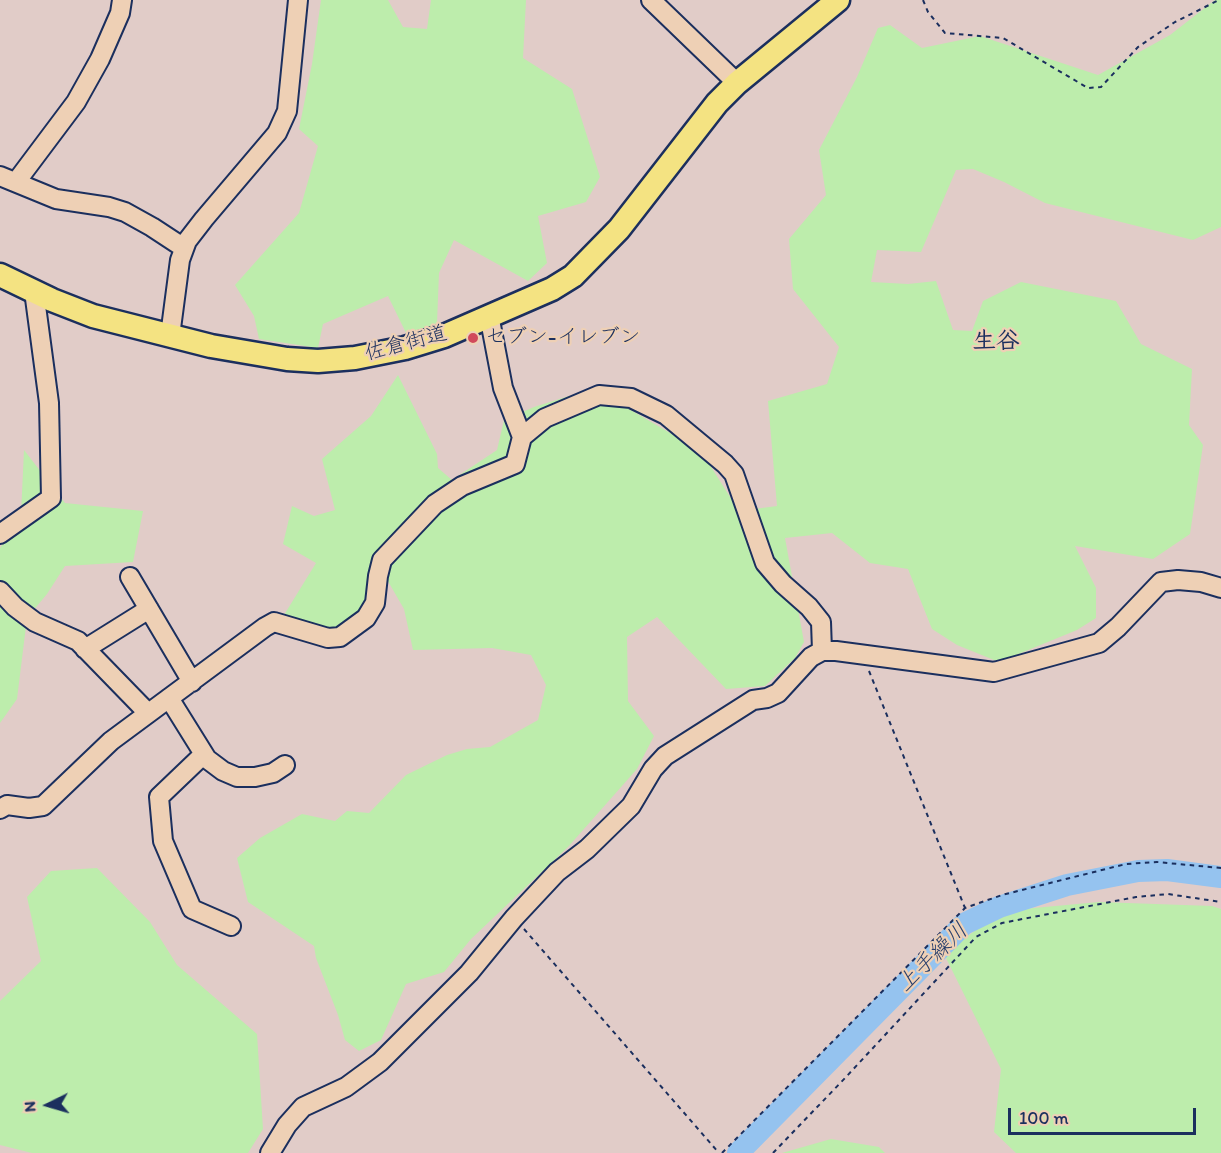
<!DOCTYPE html>
<html>
<head>
<meta charset="utf-8">
<style>
	body { margin:0 }
	#map { position:relative; width:1221px; height:1153px; overflow:hidden; background:#e1ccc8; font-family:Itim,sans-serif }
	canvas { display:block }
	.north { position:absolute; left:18px; top:1075px; width:60px; height:60px; -webkit-text-stroke:4px #eed0b5; paint-order:stroke; rotate:265deg; font-size:16px; font-weight:700; line-height:24px; text-align:center; color:#1b2f5e }
	.north::after { content:''; display:block; margin:auto; width:21px; height:27px; background:#1b2f5e; clip-path:polygon(50% 0,100% 100%,50% 72%,0 100%) }
	.scale { position:absolute; left:1008px; top:1108px; width:188px; height:27px; box-sizing:border-box; border:3px solid #1b2f5e; border-top:0; padding-left:8px; font-size:18px; line-height:21px; white-space:nowrap; color:#1b2f5e; -webkit-text-stroke:4px #eed0b5; paint-order:stroke }
</style>
</head>
<body>
<div id="map">
<canvas width="1221" height="1153"></canvas>
<div class="north">N</div>
<div class="scale">100 m</div>
</div>
<script>
const context = document.querySelector('canvas').getContext('2d');
context.lineJoin = 'round';
function paint(path, color) {
  context.fillStyle = color;
  context.fill(path, 'evenodd');
}
function poly(rows) {
  const path = new Path2D();
  for (const r of rows) {
    path.moveTo(r[0], r[1]);
    for (let i = 2; i < r.length; i += 2) path.lineTo(r[i], r[i + 1]);
  }
  return path;
}
function trace(path, color, width, dash) {
  context.strokeStyle = color;
  context.lineWidth = width;
  context.lineCap = dash ? 'butt' : 'round';
  context.setLineDash(dash || []);
  context.stroke(path);
}
function label(font, color, halo, rows, align = 'center') {
  context.font = font + ' Itim,"Klee One",sans-serif';
  context.lineWidth = 4.5;
  context.setLineDash([]);
  context.textBaseline = 'middle';
  context.strokeStyle = halo;
  context.fillStyle = color;
  for (const [text, x, y, turn = 0] of rows) {
    context.save();
    context.translate(x, y);
    context.rotate((+turn || 0) * Math.PI / 180);
    context.textAlign = isNaN(turn) ? turn : align;
    if (halo) context.strokeText(text, 0, 0);
    context.fillText(text, 0, 0);
    context.restore();
  }
}
const green = poly([
	[321,0,388,0,403,27,427,29,431,0,526,0,523,58,572,89,600,177,586,202,538,216,547,263,528,281,454,240,439,273,437,323,408,337,388,296,323,324,318,348,259,339,254,316,235,285,299,213,318,146,299,129,312,64],
	[1215,0,1221,0,1221,227,1193,240,1045,203,1004,182,973,169,956,170,921,252,877,250,871,282,908,284,936,281,953,330,972,331,983,301,1021,282,1116,301,1141,344,1192,369,1189,425,1203,445,1190,534,1153,559,1075,546,1096,588,1096,618,1077,630,999,662,957,645,932,629,908,569,870,563,832,533,785,538,804,642,795,658,765,686,726,689,657,617,627,637,628,701,654,736,637,769,568,847,471,939,444,972,406,984,381,1040,359,1051,345,1040,338,1015,316,958,314,946,248,902,237,858,260,838,302,814,335,821,347,811,369,813,406,775,447,755,467,749,490,747,538,720,546,685,531,655,492,648,413,650,404,609,374,557,363,607,339,632,320,631,284,615,316,563,283,544,292,506,314,516,335,510,322,459,371,416,398,375,437,454,438,468,452,480,497,450,504,420,534,407,569,396,617,402,701,451,739,511,777,506,768,401,827,384,839,347,793,289,789,239,826,195,819,150,857,77,878,28,890,25,922,48,980,36,1098,75,1170,35],
	[24,450,65,503,143,511,133,562,65,566,47,594,27,618,17,699,0,723,0,548,21,514],
	[97,868,150,922,177,965,257,1034,263,1129,248,1153,32,1153,0,1145,0,1001,41,961,27,897,51,871],
	[1099,902,1212,906,1221,909,1221,1153,1016,1153,994,1132,1001,1069,944,954,1001,911],
	[831,1139,879,1147,885,1153,782,1153]
]);
const river = poly([
	[738,1153,964,924,999,907,1067,885,1138,871,1167,870,1221,877]
]);
const path = poly([
	[923,0,928,12,945,33,1003,38,1088,88,1101,87,1138,47,1175,22,1219,0],
	[869,671,965,908],
	[524,929,719,1153],
	[722,1153,965,908,1002,895,1126,864,1157,862,1221,868],
	[773,1153,846,1077,976,937,1002,923,1136,897,1168,894,1221,902]
]);
const minor = poly([
	[651,0,737,83],
	[0,176,56,199,109,207,125,212,152,227,184,248],
	[16,182,76,102,100,59,120,13,122,0],
	[170,336,180,260,187,241,204,219,277,133,287,111,298,0],
	[522,437,545,418,599,395,631,398,666,415,725,464,734,474,765,563,783,584,809,607,821,622,822,651],
	[0,534,51,498,49,403,34,291],
	[130,577,192,682],
	[0,591,15,607,35,622,78,641,148,713],
	[85,649,149,609],
	[169,698,207,759,223,771,237,777,255,777,273,773,285,765],
	[204,754,159,797,163,841,192,909,231,926],
	[0,809,7,805,29,808,43,806,111,741,265,627,274,622,328,638,340,637,366,618,375,603,378,576,382,560,435,504,462,486,515,464,522,437,503,388,489,315],
	[270,1153,287,1125,303,1107,346,1087,380,1062,469,973,514,918,557,872,587,849,631,806,653,769,665,756,753,700,767,698,778,693,811,657,822,651,836,651,994,672,1099,643,1118,627,1161,582,1178,580,1201,582,1221,588]
]);
const major = poly([
	[0,275,52,300,93,316,211,346,287,359,318,361,355,358,405,348,444,336,552,289,573,276,619,229,717,103,737,83,838,0]
]);
const markers = [
	[473,338,6,"#d1495b"]
];
const poiNames = [
	["セブン-イレブン",485,338]
];
const streetNames = [
	["佐倉街道",406,344,-15]
];
const waterNames = [
	["上手繰川",933,958,-44]
];
const quarterNames = [
	["生谷",996,342]
];
paint(green, '#bdedac');
trace(river, '#95c3ef', 22);
trace(minor, '#1b2f5e', 22);
trace(major, '#1b2f5e', 27);
trace(path, '#1b2f5e', 2, [4.5, 4.5]);
trace(minor, '#eed0b5', 18);
trace(major, '#f4e382', 22);
for (const [x, y, r, color] of markers) {
  const dot = new Path2D();
  dot.arc(x, y, r, 0, 2 * Math.PI);
  context.fillStyle = color;
  context.fill(dot);
  trace(dot, '#eed0b5', 2);
}
label('21px', '#1b2f5e', '#eed0b5', poiNames, 'left');
label('21px', '#1b2f5e', '#eed0b5', streetNames);
label('italic 22px', '#273e6c', '#eed0b5', waterNames);
label('bold 24px', '#1b2f5e', '#eed0b5', quarterNames);
</script>
</body>
</html>
